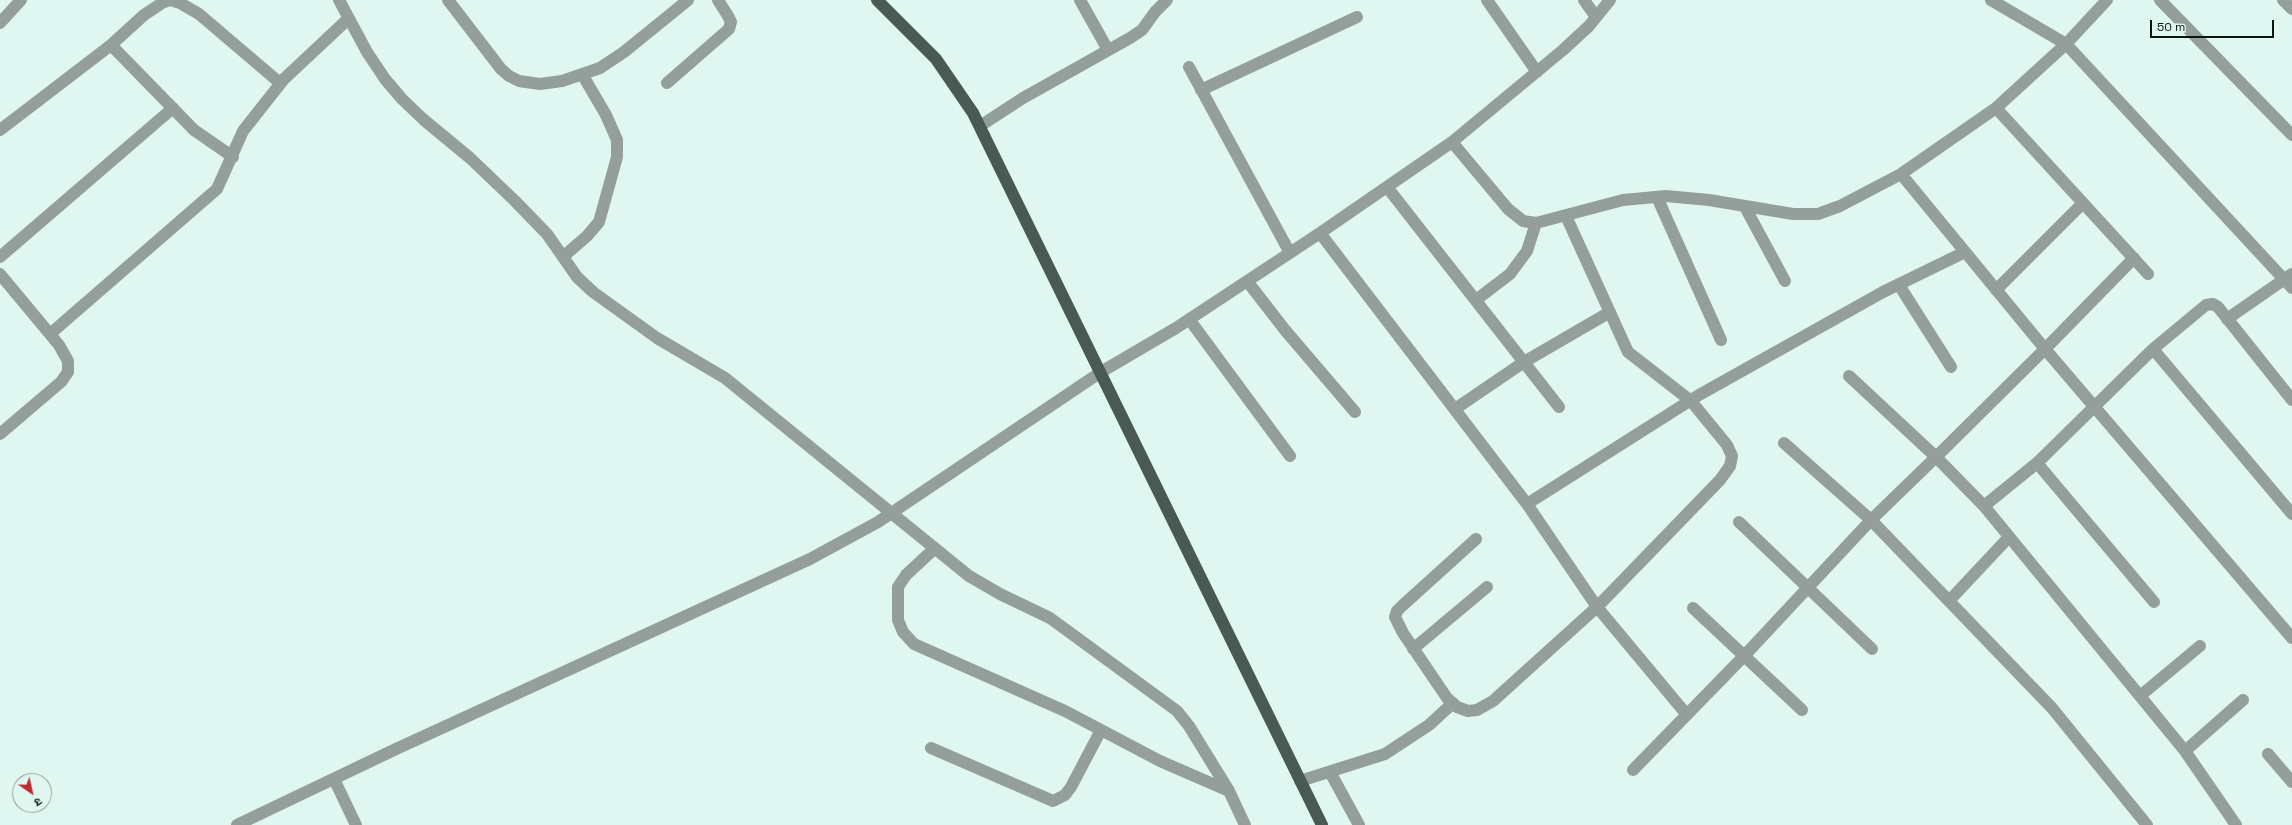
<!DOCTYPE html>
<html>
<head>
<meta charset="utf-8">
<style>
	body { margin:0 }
	#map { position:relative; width:2292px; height:825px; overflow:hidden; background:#dff7f0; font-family:"Space Grotesk","Noto Sans Devanagari",sans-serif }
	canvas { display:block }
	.north { position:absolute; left:12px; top:773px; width:40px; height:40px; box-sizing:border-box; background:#dff7f0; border:1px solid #8b9c97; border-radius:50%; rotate:146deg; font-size:11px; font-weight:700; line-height:16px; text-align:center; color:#0c1412 }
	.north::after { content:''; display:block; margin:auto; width:14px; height:18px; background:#bd2d30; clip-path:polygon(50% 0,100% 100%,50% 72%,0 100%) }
	.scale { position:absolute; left:2150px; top:20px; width:124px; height:18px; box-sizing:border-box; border:2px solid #0c1412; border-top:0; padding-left:5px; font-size:12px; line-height:14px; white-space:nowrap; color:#0c1412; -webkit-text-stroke:3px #dff7f0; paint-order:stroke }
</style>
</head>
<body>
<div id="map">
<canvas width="2292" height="825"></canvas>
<div class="north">उ</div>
<div class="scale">50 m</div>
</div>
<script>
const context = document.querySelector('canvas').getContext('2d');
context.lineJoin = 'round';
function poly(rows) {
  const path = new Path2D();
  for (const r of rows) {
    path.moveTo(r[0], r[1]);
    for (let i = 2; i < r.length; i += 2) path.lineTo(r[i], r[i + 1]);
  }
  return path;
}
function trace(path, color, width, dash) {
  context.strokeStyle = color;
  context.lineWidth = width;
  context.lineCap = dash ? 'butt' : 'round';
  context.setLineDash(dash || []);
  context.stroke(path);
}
const minor = poly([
	[339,0,367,52,385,79,402,99,424,120,470,158,515,201,547,234,577,277,593,292,657,338,725,378,969,576,1000,594,1050,618,1177,711,1189,726,1229,791,1245,825],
	[448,0,501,69,509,76,519,81,540,84,562,81,600,68,624,52,688,0],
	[1080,0,1108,50],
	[1487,0,1537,72],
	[1584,0,1596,17],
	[1991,0,2066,44,2292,288],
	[2160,0,2292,135],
	[2283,0,2292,9],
	[0,23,21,0],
	[111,45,194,130,233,157],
	[1189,67,1290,253],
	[667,83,729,29,731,22,728,16,718,0],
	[1201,90,1357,17],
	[1996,108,2148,274],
	[980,126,1023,98,1130,38,1142,30,1155,12,1167,0],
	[0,130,111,45,144,15,162,3,170,0,180,3,199,14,280,83],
	[1452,142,1563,50,1589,26,1610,0],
	[1901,174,1996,108,2066,44,2107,0],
	[1387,187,1559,407],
	[1657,197,1721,340],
	[1745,207,1785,281],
	[1320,233,1527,504,1597,607,1687,715],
	[564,256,587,236,599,222,617,157,617,140,606,115,582,74],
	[0,257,173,108],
	[2134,258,2045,349,2292,638],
	[0,274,59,345,68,361,68,372,61,382,0,434],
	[1247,281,1285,330,1355,412],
	[1899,285,1951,367],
	[1996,290,2083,203],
	[1476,300,1510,274,1527,251,1536,223],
	[1189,319,1290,456],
	[2227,319,2292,274],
	[50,334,217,189,243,131,284,79,348,19],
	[2153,349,2292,514],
	[1455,409,1524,362,1610,312],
	[1784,443,1871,520,2052,708,2147,825],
	[2037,463,2154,602],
	[1527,504,1699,395,1883,292,1965,252],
	[1984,506,2037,463,2153,349,2206,305,2213,304,2218,307,2292,400],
	[1739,522,1872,649],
	[1476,539,1402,606,1397,611,1395,617,1403,633,1447,698,1457,707,1468,711,1477,710,1493,701,1597,607,1720,480,1730,466,1732,456,1727,445,1691,401,1628,352,1566,216],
	[935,548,906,575,898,587,898,620,903,632,914,644,1065,711,1160,761,1229,791],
	[1949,601,2009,537],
	[1693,608,1802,710],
	[1413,649,1487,587],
	[2140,696,2200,646],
	[931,748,1053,801,1065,795,1071,787,1101,730],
	[2185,751,2243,700],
	[2268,754,2292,782],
	[1633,770,1745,655,1871,520,1936,457,1849,376],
	[1330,772,1359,825],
	[334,779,356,825],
	[1300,781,1385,754,1429,725,1453,703],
	[237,825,396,749,810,559,878,522,1101,372,1176,328,1320,233,1452,142,1508,209,1523,221,1536,223,1623,200,1666,196,1709,200,1793,214,1818,214,1840,206,1901,174,2045,349,1936,457,1984,506,2185,751,2236,825]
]);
const major = poly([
	[877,0,936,59,973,113,1322,825]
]);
trace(minor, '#949e9b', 12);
trace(major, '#495a55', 12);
</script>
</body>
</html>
